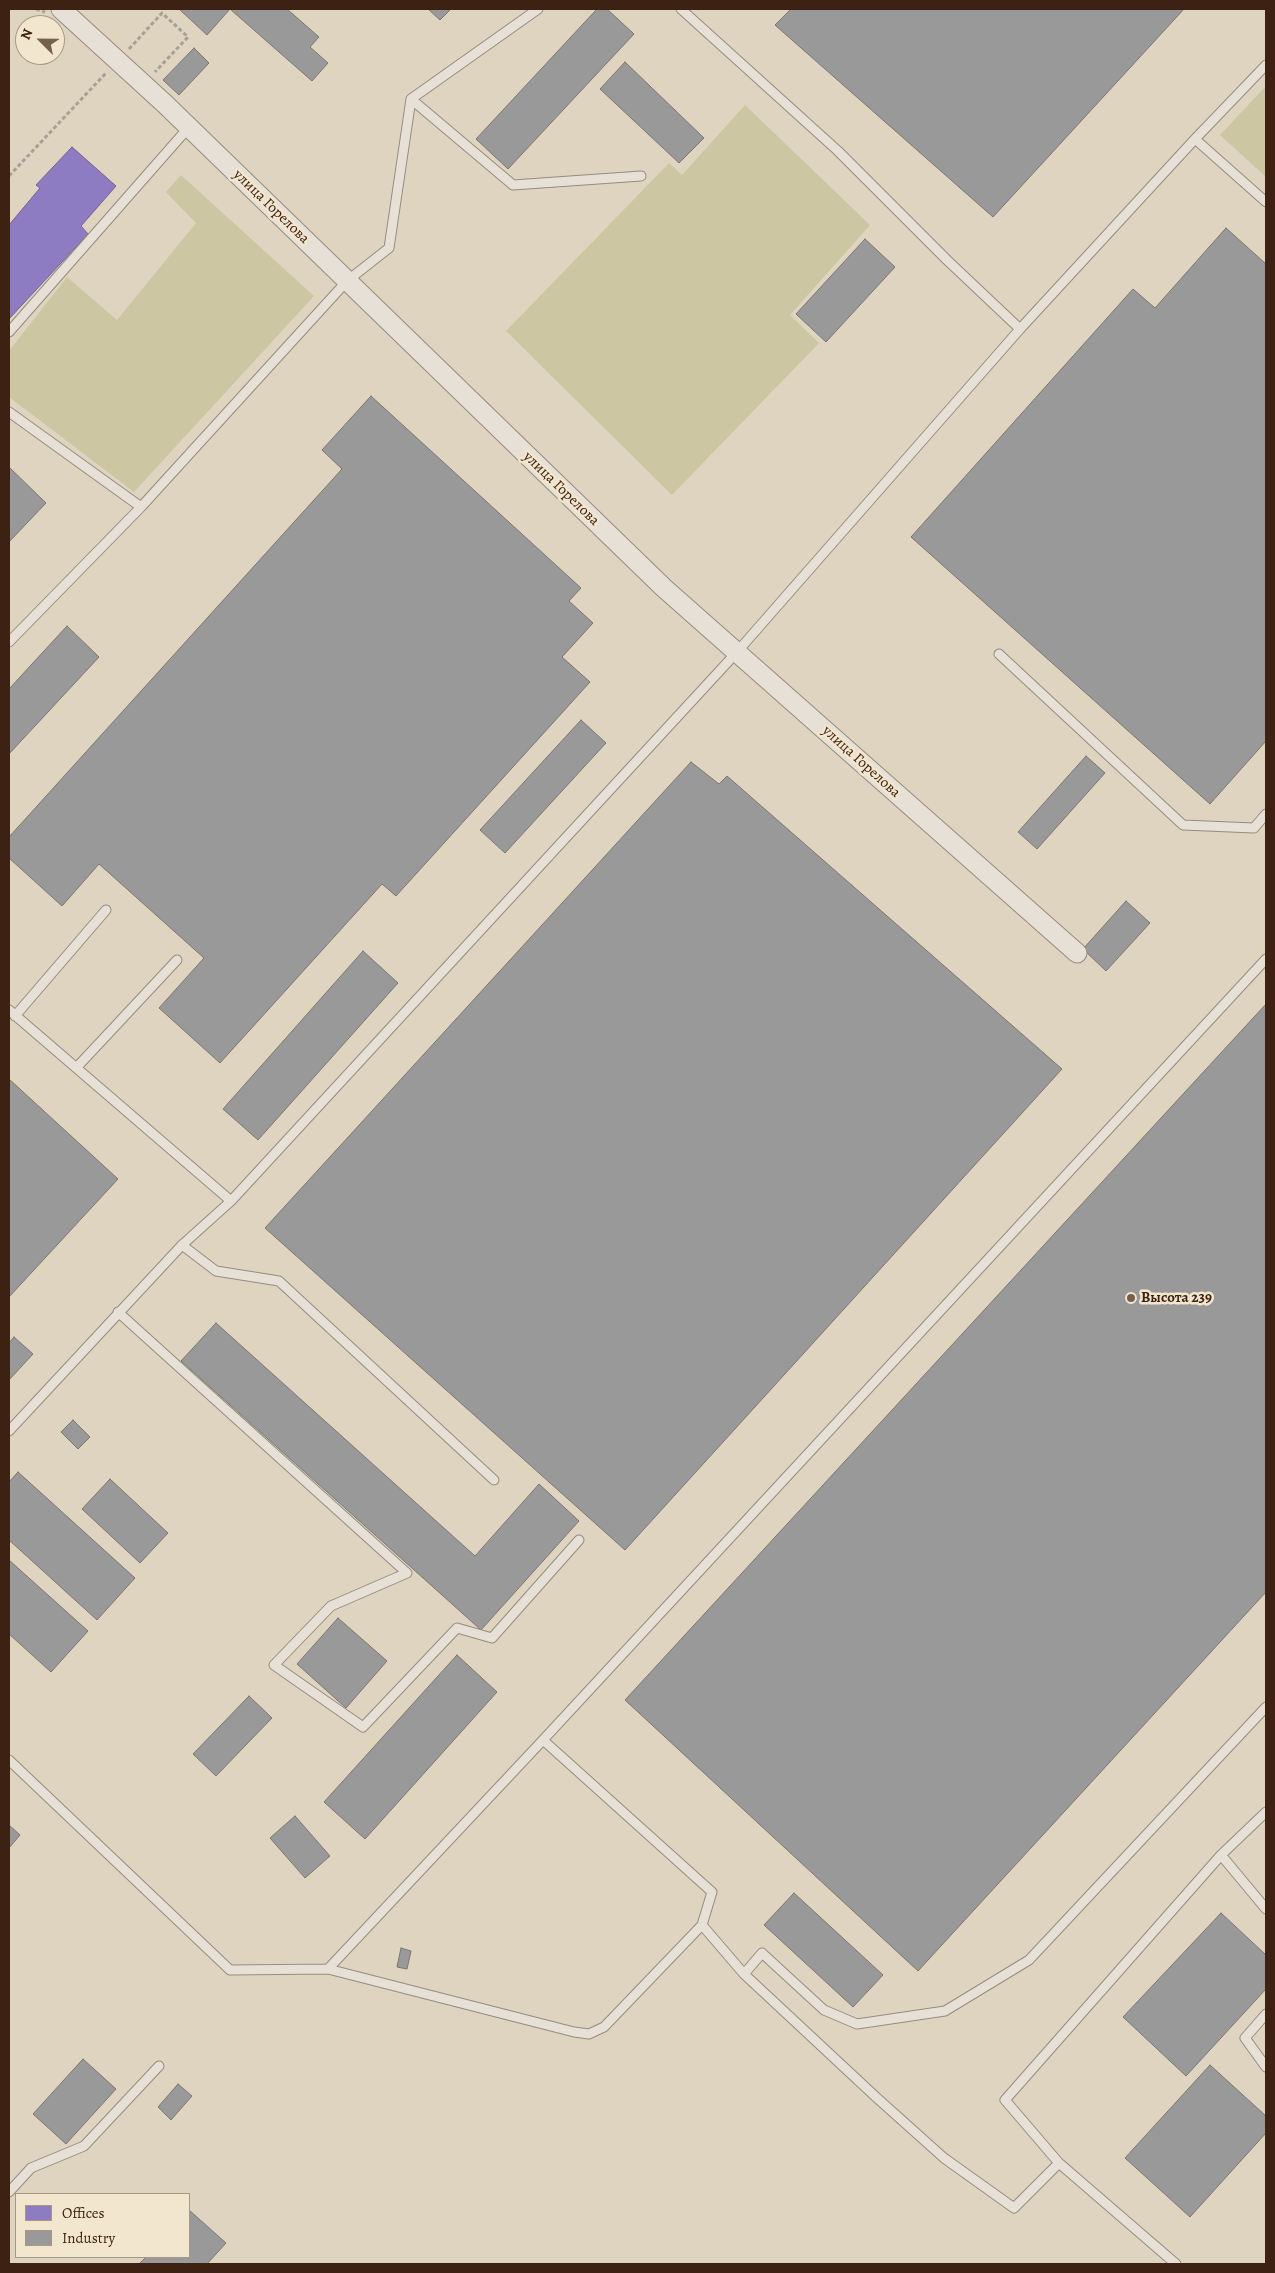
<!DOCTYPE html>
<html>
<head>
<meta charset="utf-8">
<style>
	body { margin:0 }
	#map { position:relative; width:1275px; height:2273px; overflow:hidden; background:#dfd4c0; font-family:Alegreya,serif }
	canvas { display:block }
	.frame { position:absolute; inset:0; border:10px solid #3d2113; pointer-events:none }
	.legend { position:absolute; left:15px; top:2193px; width:175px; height:65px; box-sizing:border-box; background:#f3e6ce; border:1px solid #aa9783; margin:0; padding:6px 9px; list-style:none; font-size:15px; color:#3d2113 }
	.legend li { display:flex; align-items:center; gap:10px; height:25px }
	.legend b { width:25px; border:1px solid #aa9783 }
	.north { position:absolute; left:15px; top:15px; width:50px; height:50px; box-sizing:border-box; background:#f3e6ce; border:1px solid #aa9783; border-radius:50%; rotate:293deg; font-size:14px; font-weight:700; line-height:20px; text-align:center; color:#3d2113 }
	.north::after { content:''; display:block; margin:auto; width:18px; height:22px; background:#766050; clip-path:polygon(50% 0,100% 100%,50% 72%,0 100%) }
</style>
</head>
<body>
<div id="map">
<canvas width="1275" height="2273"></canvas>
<div class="frame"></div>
<ul class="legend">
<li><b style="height:14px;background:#8e7cc3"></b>Offices</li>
<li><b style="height:14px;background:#999"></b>Industry</li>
</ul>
<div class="north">N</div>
</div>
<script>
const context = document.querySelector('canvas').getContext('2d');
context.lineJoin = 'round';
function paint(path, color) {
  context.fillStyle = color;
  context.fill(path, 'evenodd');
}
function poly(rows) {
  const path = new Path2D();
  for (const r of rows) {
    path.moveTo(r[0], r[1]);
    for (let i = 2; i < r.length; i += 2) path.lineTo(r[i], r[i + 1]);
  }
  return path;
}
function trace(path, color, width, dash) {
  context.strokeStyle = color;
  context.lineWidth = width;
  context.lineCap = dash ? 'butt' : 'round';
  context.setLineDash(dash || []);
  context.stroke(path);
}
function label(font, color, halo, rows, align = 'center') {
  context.font = font + ' Alegreya,serif';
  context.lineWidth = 5;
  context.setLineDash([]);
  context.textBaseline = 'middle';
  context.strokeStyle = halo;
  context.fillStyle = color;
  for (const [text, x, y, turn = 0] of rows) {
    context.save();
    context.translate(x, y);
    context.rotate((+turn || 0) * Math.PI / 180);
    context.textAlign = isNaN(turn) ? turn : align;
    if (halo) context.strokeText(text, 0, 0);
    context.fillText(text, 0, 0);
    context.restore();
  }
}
const green = poly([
	[1266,86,1266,177,1220,135],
	[745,105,870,225,790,315,819,343,672,495,506,331,669,163,682,175],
	[181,175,314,296,134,492,9,397,9,351,67,277,117,320,196,223,166,192]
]);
const offices = poly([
	[72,147,116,186,81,226,88,234,9,319,9,225,40,188,36,185,72,147]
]);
const industry = poly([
	[179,9,287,9,319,37,310,47,328,63,312,81,230,9,207,35,179,9],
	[428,9,451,9,440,20,428,9],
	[597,9,607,9,634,34,508,169,476,139,597,9],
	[791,9,1184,9,993,217,775,25,791,9],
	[194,48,209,63,179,95,163,80,194,48],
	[625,62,704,138,679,163,600,89,625,62],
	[1226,228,1266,264,1266,741,1210,804,911,537,1133,289,1155,308,1226,228],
	[865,239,895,267,826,342,796,314,865,239],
	[371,396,581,588,569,601,593,623,562,657,590,682,396,896,382,884,220,1063,159,1008,204,958,99,864,62,906,9,858,9,837,342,469,322,450,371,396],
	[9,467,46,503,9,542,9,467],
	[67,626,99,657,9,754,9,689,67,626],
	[581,720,606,743,505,853,480,830,581,720],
	[1086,756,1105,773,1037,849,1018,832,1086,756],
	[691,762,719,784,727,776,1062,1069,625,1550,265,1228,691,762],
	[1126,901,1150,923,1106,971,1083,949,1126,901],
	[363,951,398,983,258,1140,223,1109,363,951],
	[1266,1004,1266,1592,918,1971,625,1700,1266,1004],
	[9,1079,118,1179,9,1297,9,1079],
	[216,1323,475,1556,539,1484,579,1521,481,1630,181,1361,216,1323],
	[14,1337,33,1354,9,1380,9,1343,14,1337],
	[73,1420,90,1437,78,1449,61,1432,73,1420],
	[18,1472,135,1578,97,1620,9,1540,9,1482,18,1472],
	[110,1479,168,1533,140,1563,82,1509,110,1479],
	[9,1560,88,1631,51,1672,9,1634,9,1560],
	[338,1618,387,1661,346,1708,297,1664,338,1618],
	[457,1655,497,1692,365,1839,324,1802,457,1655],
	[249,1696,272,1718,216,1776,193,1754,249,1696],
	[295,1816,330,1856,305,1878,270,1838,295,1816],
	[9,1825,20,1835,9,1848,9,1825],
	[794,1893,883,1975,853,2007,764,1925,794,1893],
	[1221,1913,1266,1955,1266,1989,1186,2076,1123,2017,1221,1913],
	[401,1948,411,1951,407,1969,397,1967,401,1948],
	[83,2059,116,2089,66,2144,33,2114,83,2059],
	[1210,2065,1266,2116,1266,2133,1190,2217,1125,2158,1210,2065],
	[178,2084,192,2096,171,2120,158,2107,178,2084],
	[189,2210,226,2243,207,2264,139,2264,146,2257,189,2257,189,2210]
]);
const path = poly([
	[36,9,45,12],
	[129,49,162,13,188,37,155,72],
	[9,176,106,73]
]);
const service = poly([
	[411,99,513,185,641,176],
	[1195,139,1266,202],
	[1020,329,1195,139,1266,65],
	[9,332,189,127],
	[9,412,141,507],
	[9,642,141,507,347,281,389,248,411,99,538,9],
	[999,654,1183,825,1254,828,1266,814],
	[9,1010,231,1201],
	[15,1016,106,910],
	[77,1067,177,960],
	[182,1245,216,1271,279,1281,494,1480],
	[118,1312,407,1573,331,1606,274,1665,363,1727,457,1628,492,1638,579,1540],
	[9,1431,182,1245,231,1201,737,652,1020,329,947,260,838,151,681,9],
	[543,1740,712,1892,702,1925],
	[9,1760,230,1970,328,1969,574,2032,589,2034,604,2027,702,1925,744,1974,877,2098,944,2158,1014,2208,1059,2163],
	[1221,1855,1266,1909],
	[328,1969,543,1740,1266,959],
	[744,1974,762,1953,824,2010,857,2024,945,2011,1029,1960,1266,1707],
	[1266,2014,1245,2038,1266,2067],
	[9,2192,31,2168,84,2146,159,2066],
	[1176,2264,1059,2163,1005,2100,1221,1855,1266,1812]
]);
const minor = poly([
	[61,9,165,104,664,588,1077,953]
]);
const markers = [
	[1131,1298,5,"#766050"]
];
const streetNames = [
	["улица Горелова",271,207,44],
	["улица Горелова",561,489,44],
	["улица Горелова",861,762,42]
];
const poiNames = [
	["Высота 239",1141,1298]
];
paint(green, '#ccc7a2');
paint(offices, '#8e7cc3');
trace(offices, '#76618e', 1);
paint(industry, '#999');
trace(industry, '#7d7571', 1);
trace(service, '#968c7f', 11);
trace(minor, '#968c7f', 21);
trace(path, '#a7a097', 3, [4, 2.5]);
trace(service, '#e6e0d6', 9);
trace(minor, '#e6e0d6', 19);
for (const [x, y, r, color] of markers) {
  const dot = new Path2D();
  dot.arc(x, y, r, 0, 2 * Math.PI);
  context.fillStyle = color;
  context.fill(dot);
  trace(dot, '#f3e6ce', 2);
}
label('15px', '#3d2113', '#f3e6ce', streetNames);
label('bold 15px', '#3d2113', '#f3e6ce', poiNames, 'left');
</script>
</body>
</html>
